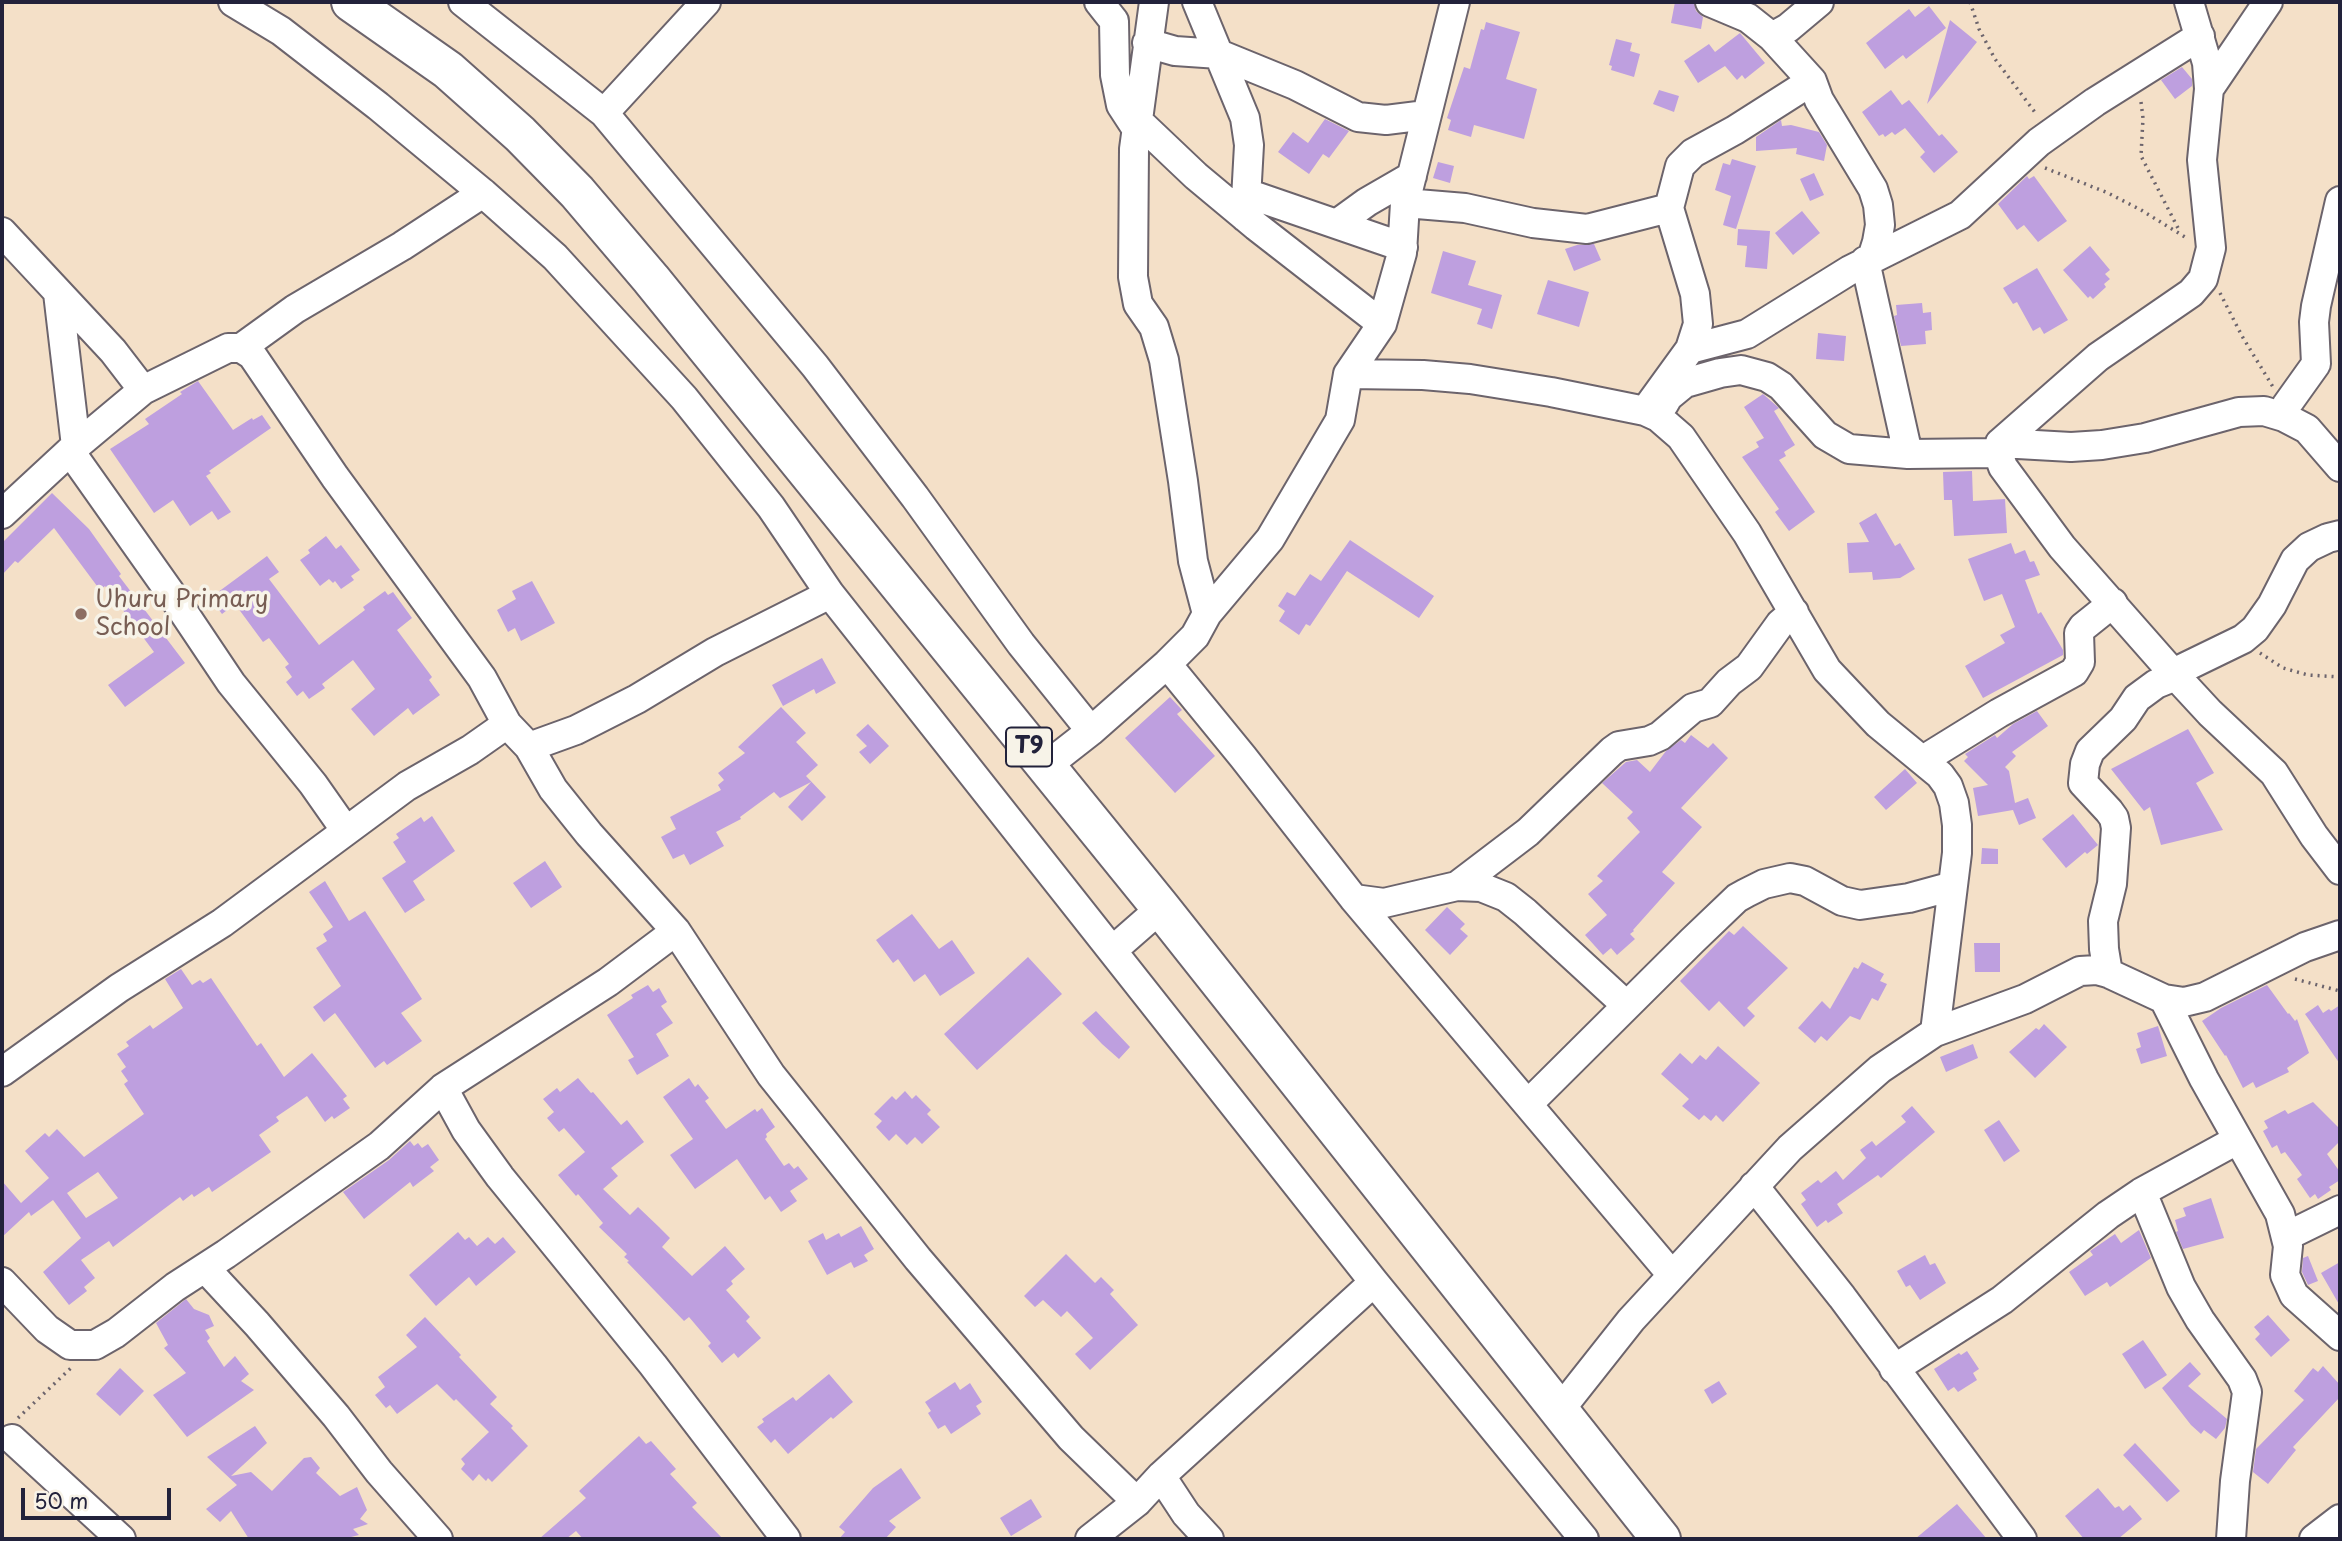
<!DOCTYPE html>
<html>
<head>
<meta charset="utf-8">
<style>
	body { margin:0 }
	#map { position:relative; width:2342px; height:1541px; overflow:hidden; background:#f4e0c8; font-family:"Playpen Sans",sans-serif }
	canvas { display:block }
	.frame { position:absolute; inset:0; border:4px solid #22223b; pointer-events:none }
	.scale { position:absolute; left:21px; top:1488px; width:150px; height:32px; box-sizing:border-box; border:4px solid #22223b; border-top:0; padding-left:9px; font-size:21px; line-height:24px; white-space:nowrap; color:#22223b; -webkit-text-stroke:5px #f7f3e8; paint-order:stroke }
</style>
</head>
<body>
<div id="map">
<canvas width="2342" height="1541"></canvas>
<div class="frame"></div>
<div class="scale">50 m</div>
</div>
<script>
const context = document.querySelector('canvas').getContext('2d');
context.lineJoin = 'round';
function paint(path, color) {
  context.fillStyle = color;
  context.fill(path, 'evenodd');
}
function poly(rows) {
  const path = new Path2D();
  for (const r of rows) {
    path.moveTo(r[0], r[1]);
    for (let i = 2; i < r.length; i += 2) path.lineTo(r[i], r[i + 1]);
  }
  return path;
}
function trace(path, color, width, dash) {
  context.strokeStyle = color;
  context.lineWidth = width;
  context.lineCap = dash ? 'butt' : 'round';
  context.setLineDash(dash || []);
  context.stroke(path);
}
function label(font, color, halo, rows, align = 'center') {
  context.font = font + ' "Playpen Sans",sans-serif';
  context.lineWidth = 7;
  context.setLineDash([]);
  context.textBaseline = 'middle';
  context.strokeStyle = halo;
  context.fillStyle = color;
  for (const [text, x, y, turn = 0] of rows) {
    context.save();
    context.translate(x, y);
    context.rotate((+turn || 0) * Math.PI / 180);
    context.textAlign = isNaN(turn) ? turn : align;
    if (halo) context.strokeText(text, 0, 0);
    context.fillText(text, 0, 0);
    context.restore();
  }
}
const building = poly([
	[1675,2,1694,2,1696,11,1703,17,1701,29,1671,23],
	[1929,6,1946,28,1906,59,1903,55,1885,69,1866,43,1909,9,1915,17],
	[1950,20,1977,42,1927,104],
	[1486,22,1520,32,1506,79,1537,89,1524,139,1474,125,1471,137,1448,130,1451,120,1447,118,1464,67,1470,69,1481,29,1484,30],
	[1740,33,1765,63,1745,79,1742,75,1737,80,1725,66,1698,83,1684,61,1709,44,1715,52],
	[1616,39,1632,43,1630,51,1640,54,1634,77,1611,70,1612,66,1609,65],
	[2182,67,2192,79,2192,86,2175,99,2161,80],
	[1659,90,1679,96,1674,112,1653,104],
	[1891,90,1902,105,1909,100,1939,136,1942,134,1958,152,1934,173,1920,157,1925,152,1905,128,1895,135,1892,132,1885,137,1883,134,1879,136,1862,112],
	[1325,119,1349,131,1329,158,1323,154,1309,174,1278,152,1293,132,1308,143],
	[1781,120,1782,126,1791,125,1819,132,1827,145,1824,161,1796,154,1797,148,1756,151,1756,137],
	[1732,159,1756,166,1736,229,1723,225,1731,196,1715,190,1723,163,1730,165],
	[1438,162,1454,166,1450,183,1433,178],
	[1814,173,1824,195,1810,201,1800,179],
	[2027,176,2029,179,2034,176,2067,221,2038,242,2024,225,2017,230,1998,204],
	[1802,211,1820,233,1793,255,1775,233],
	[1738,229,1770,231,1767,269,1745,267,1747,246,1737,245],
	[1594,244,1601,260,1574,271,1565,249,1577,245],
	[2090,246,2110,270,2105,274,2110,279,2104,284,2106,287,2093,299,2090,296,2088,298,2063,270],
	[1443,251,1476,261,1468,285,1502,295,1492,329,1477,324,1482,309,1431,293],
	[2037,268,2068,320,2044,334,2040,327,2033,331,2017,302,2013,304,2003,288],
	[1548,280,1589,292,1579,327,1537,314],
	[1922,303,1923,313,1931,312,1932,330,1925,331,1926,344,1901,346,1894,316,1897,315,1896,305],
	[1818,333,1846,336,1844,361,1816,359],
	[198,381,233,430,252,418,253,420,262,415,271,428,209,471,211,473,206,476,231,512,218,520,212,511,190,526,173,500,154,513,110,449,149,424,145,419,182,394,180,392],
	[1763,394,1779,408,1774,411,1795,445,1784,452,1786,456,1779,460,1815,512,1789,531,1775,512,1779,509,1742,457,1759,447,1756,442,1764,438,1744,407],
	[1972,471,1973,501,2005,499,2007,533,1954,536,1952,500,1944,500,1943,472],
	[52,493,89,529,121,574,119,576,185,663,125,707,108,685,154,652,105,586,100,590,54,528,18,563,15,561,2,575,2,543],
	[1876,513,1895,546,1900,543,1915,569,1900,578,1873,580,1872,572,1849,573,1847,543,1869,542,1859,523],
	[326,536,336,549,341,545,360,570,351,576,354,580,341,589,335,581,333,583,329,579,320,586,300,560,310,553,308,550],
	[1350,540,1434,596,1419,618,1347,571,1310,626,1306,624,1299,635,1279,621,1285,611,1278,606,1287,592,1295,596,1310,574,1321,581],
	[2011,543,2015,554,2025,550,2030,562,2034,561,2040,575,2025,580,2038,614,2041,612,2063,650,2063,655,1983,698,1965,666,2005,643,2000,635,2015,627,2002,594,1984,601,1968,559],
	[267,556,279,572,269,579,319,645,365,610,363,607,385,591,388,595,393,592,412,618,397,630,432,677,429,680,440,695,413,715,408,708,374,736,351,709,375,689,353,660,322,684,325,688,309,699,303,691,297,696,286,682,292,677,285,667,289,664,269,638,263,642,235,604,222,614,210,598],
	[532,581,555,623,521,641,515,628,508,632,497,610,516,599,512,591],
	[822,658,836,683,816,694,814,689,783,706,772,685],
	[1170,697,1182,710,1177,714,1215,756,1175,793,1125,738],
	[781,707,806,733,796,742,818,765,806,776,826,797,802,821,788,807,811,782,780,798,774,792,740,817,741,819,716,832,724,846,690,865,684,854,673,859,661,837,676,829,670,817,721,790,718,785,724,780,718,773,745,753,738,747],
	[2037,711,2048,726,2012,752,2016,756,2005,767,2009,771,2015,803,2028,798,2036,818,2019,825,2013,810,1978,816,1973,788,1988,785,1964,761,1968,757,1965,754,1995,735,1997,738,2013,724],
	[868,724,889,746,870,764,859,752,867,746,856,735],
	[2188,729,2214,773,2196,783,2223,830,2161,845,2150,807,2144,811,2111,769],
	[1691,735,1708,748,1713,743,1728,758,1681,808,1702,827,1662,872,1675,883,1633,930,1634,931,1630,934,1635,939,1617,955,1611,948,1603,955,1585,935,1607,915,1588,894,1603,881,1597,876,1640,832,1627,818,1633,812,1602,783,1626,762,1637,760,1650,772,1666,751,1681,740,1685,743],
	[1905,769,1917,783,1886,810,1874,797],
	[2073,814,2098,845,2087,854,2085,852,2066,868,2042,839],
	[432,816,455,851,413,881,425,900,405,913,382,878,406,862,393,842,399,838,396,834,421,817,424,822],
	[1982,848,1998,849,1998,864,1981,864],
	[545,861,562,887,531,908,513,883],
	[325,881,349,921,365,911,422,999,401,1013,422,1041,387,1065,384,1061,375,1068,335,1013,324,1022,313,1007,341,986,316,948,327,941,323,934,333,927,309,892],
	[1447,907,1465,924,1460,929,1468,936,1450,955,1425,930],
	[912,914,939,949,952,940,975,973,940,996,925,974,914,982,898,959,893,963,876,940],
	[1743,926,1788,968,1747,1008,1755,1016,1744,1027,1719,1001,1709,1011,1680,981,1729,931,1734,935],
	[1974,943,2000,943,2000,972,1975,972],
	[1028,957,1062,994,977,1070,944,1034],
	[1862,962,1884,974,1880,981,1887,984,1878,1001,1872,998,1860,1020,1850,1016,1827,1041,1821,1036,1815,1043,1798,1028,1822,1001,1830,1009,1854,967,1858,969],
	[181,969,192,985,200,980,203,983,211,978,257,1046,261,1043,284,1077,312,1053,347,1096,343,1099,350,1108,334,1119,332,1116,325,1122,307,1096,276,1117,279,1121,259,1135,271,1152,212,1192,209,1187,194,1197,192,1194,183,1201,180,1197,113,1247,109,1241,81,1260,95,1278,84,1287,87,1291,69,1305,43,1272,81,1238,53,1200,31,1216,29,1212,2,1237,2,1181,21,1203,49,1178,25,1151,45,1133,49,1137,57,1129,84,1157,144,1114,124,1084,128,1081,121,1071,126,1067,117,1054,129,1046,126,1042,150,1025,153,1029,183,1008,165,979],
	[98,1172,118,1198,86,1218,67,1193],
	[648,985,653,992,659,988,667,1002,661,1006,673,1023,656,1034,669,1056,637,1075,628,1060,634,1057,607,1015,633,998,631,995],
	[2267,985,2288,1014,2289,1013,2295,1021,2297,1019,2309,1053,2287,1068,2289,1072,2256,1088,2253,1082,2243,1088,2226,1055,2225,1056,2202,1021,2221,1008],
	[2318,1005,2323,1013,2329,1009,2331,1011,2340,1005,2340,1064,2305,1014],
	[1096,1011,1130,1047,1119,1059,1102,1044,1082,1023],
	[2044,1024,2067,1047,2035,1078,2009,1052,2036,1028,2039,1030],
	[2158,1026,2167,1056,2141,1064,2136,1049,2141,1047,2137,1033],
	[1973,1044,1978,1058,1946,1072,1940,1057],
	[1718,1046,1760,1083,1723,1122,1716,1115,1711,1121,1704,1115,1699,1120,1682,1106,1689,1099,1661,1074,1680,1053,1692,1064,1700,1055,1706,1060],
	[578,1078,591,1093,593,1092,621,1125,627,1120,644,1142,611,1168,618,1176,603,1189,630,1215,638,1207,659,1227,670,1238,662,1247,692,1276,725,1246,745,1269,731,1281,733,1284,726,1290,750,1317,746,1321,761,1338,738,1358,734,1353,722,1363,708,1346,711,1343,689,1317,684,1321,627,1262,629,1261,624,1257,627,1254,599,1227,603,1223,578,1194,576,1196,558,1175,585,1152,564,1128,559,1132,547,1118,554,1112,543,1099,557,1088,560,1092],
	[689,1078,695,1087,698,1084,709,1098,705,1101,726,1129,755,1109,757,1112,762,1108,775,1127,766,1134,767,1137,765,1139,784,1166,789,1163,794,1169,798,1166,808,1179,790,1191,797,1201,781,1212,770,1196,765,1200,737,1159,695,1189,670,1155,693,1139,663,1097],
	[905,1091,912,1099,916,1095,931,1110,927,1114,940,1127,922,1144,915,1137,907,1145,896,1134,889,1141,876,1127,882,1121,874,1114,892,1096,896,1100],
	[2313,1102,2340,1129,2340,1141,2327,1154,2340,1172,2340,1180,2329,1187,2331,1190,2318,1199,2315,1194,2310,1198,2297,1179,2302,1175,2285,1152,2281,1154,2277,1145,2272,1148,2263,1131,2268,1128,2264,1121,2285,1110,2288,1114],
	[1912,1106,1935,1132,1881,1178,1878,1175,1837,1204,1843,1213,1828,1223,1826,1220,1817,1227,1801,1204,1806,1200,1801,1193,1818,1180,1821,1183,1836,1171,1843,1180,1866,1158,1860,1150,1872,1141,1876,1146,1906,1122,1901,1116],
	[1999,1120,2020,1151,2004,1162,1984,1130],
	[410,1141,414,1146,418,1143,422,1148,428,1144,439,1160,430,1167,434,1171,413,1187,410,1182,364,1219,343,1192,389,1160],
	[2211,1198,2224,1238,2183,1249,2176,1232,2178,1231,2175,1220,2186,1216,2183,1208],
	[861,1226,874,1249,864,1255,868,1261,854,1268,851,1262,827,1275,808,1241,823,1233,826,1240,839,1233,841,1237],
	[2139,1230,2151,1258,2110,1287,2107,1282,2085,1296,2069,1272,2093,1255,2090,1251,2115,1234,2121,1243],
	[458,1232,465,1240,469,1237,477,1246,488,1237,495,1244,503,1237,516,1252,476,1286,469,1277,436,1306,409,1275],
	[1066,1254,1095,1283,1101,1277,1114,1290,1110,1294,1138,1325,1090,1370,1075,1354,1093,1338,1067,1311,1061,1317,1043,1300,1035,1307,1024,1296],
	[1925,1255,1930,1265,1935,1263,1946,1283,1920,1300,1910,1285,1906,1287,1897,1271],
	[2308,1256,2318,1281,2308,1285,2302,1272,2303,1258],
	[2340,1262,2340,1306,2321,1273],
	[186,1299,194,1309,209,1315,214,1326,205,1330,210,1338,207,1341,224,1367,235,1356,249,1374,241,1381,254,1390,187,1437,153,1395,186,1373,164,1348,168,1345,156,1323],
	[2268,1315,2290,1340,2271,1357,2255,1339,2260,1334,2254,1327],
	[425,1317,461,1355,459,1357,497,1397,490,1404,513,1426,511,1428,528,1446,492,1482,488,1478,486,1481,479,1474,473,1481,461,1469,465,1464,461,1459,489,1432,456,1399,454,1401,437,1384,397,1414,390,1405,386,1408,375,1395,385,1387,378,1377,417,1347,406,1335],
	[2143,1340,2167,1375,2145,1389,2122,1354],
	[1967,1351,1979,1369,1973,1373,1977,1380,1958,1392,1954,1387,1948,1391,1934,1369,1959,1353,1961,1355],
	[2190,1362,2201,1374,2188,1386,2227,1419,2225,1428,2216,1439,2204,1430,2201,1434,2191,1425,2162,1388],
	[2323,1366,2340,1385,2340,1397,2293,1447,2296,1450,2268,1484,2253,1472,2256,1449,2304,1400,2294,1391,2313,1368,2318,1372],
	[120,1368,144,1391,120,1416,96,1394],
	[829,1374,853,1402,833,1419,831,1417,788,1454,775,1439,771,1443,757,1427,764,1422,762,1419,793,1397,796,1401],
	[1719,1381,1727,1394,1712,1404,1704,1390],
	[955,1382,960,1390,970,1383,982,1402,976,1406,981,1414,951,1434,945,1425,938,1429,928,1413,931,1411,925,1402],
	[255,1426,267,1443,231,1476,251,1472,272,1491,304,1458,311,1457,320,1468,316,1473,340,1496,357,1487,367,1510,360,1519,368,1524,353,1529,359,1535,343,1539,249,1539,231,1511,220,1522,206,1509,237,1485,207,1457],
	[639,1436,646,1444,651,1441,676,1469,670,1474,697,1503,692,1507,723,1539,583,1539,576,1531,566,1539,539,1539,586,1498,579,1491],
	[2135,1443,2180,1491,2167,1502,2123,1455],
	[901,1468,921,1498,889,1521,896,1527,885,1539,839,1539,845,1532,839,1527,873,1488],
	[2098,1488,2115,1508,2119,1506,2123,1511,2130,1505,2142,1519,2118,1539,2084,1539,2065,1516],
	[1031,1499,1042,1517,1011,1536,1000,1518],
	[1957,1504,1987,1539,1915,1539]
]);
const path = poly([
	[1970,2,1979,29,1995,59,2037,115],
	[2141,102,2143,118,2141,156,2180,232],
	[2045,168,2108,193,2141,210,2185,237],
	[2220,293,2242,336,2273,387],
	[2260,653,2283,668,2308,675,2340,677],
	[2295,979,2340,991],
	[18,1418,71,1368]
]);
const minor = poly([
	[233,2,281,31,378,106,483,193,555,257,684,398,771,507,830,594,1374,1282,1584,1539],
	[463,2,604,113,815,366,915,497,1021,644,1091,731],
	[1099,2,1114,21,1115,75,1121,105,1136,128],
	[1154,2,1134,149,1133,277,1138,304,1154,327,1164,360,1183,481,1193,561,1207,614],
	[1197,2,1245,118,1249,145,1245,217],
	[1710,2,1748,18,1772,37,1812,81,1819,100,1873,189,1878,205,1880,225,1877,242,1872,258],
	[2189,2,2207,63,2209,89,2202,160,2211,248,2203,279,2191,293,2098,357,2000,443,1998,453,2003,467,2062,547,2173,673,2210,713,2274,773,2314,836,2340,870],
	[1772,37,1788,28,1819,2],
	[1147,43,1175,51,1219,54,1295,85,1358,117,1386,120,1418,116],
	[2209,89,2268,2],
	[604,113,706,2],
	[1137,120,1196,176,1256,226,1382,324],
	[1246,193,1403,247],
	[1405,203,1465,208,1533,223,1587,229,1669,208],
	[1338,223,1367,202,1412,176],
	[2,232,113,351,143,390],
	[1865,261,1908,454],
	[58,293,76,446],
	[241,348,295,309,402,246,483,193],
	[1690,349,1747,334,1850,270,1960,215,2039,142,2095,102,2200,36],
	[1348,374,1423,375,1470,379,1551,392,1645,411,1658,417,1681,437,1747,533,1827,670,1878,724,1940,775,1948,786,1954,803,1957,825,1957,853,1935,1032],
	[1664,404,1668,397,1685,383,1720,373,1741,370,1767,377,1781,386,1825,435,1849,449,1908,454,1998,453],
	[2286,406,2316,364,2314,322,2316,306,2340,201],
	[1645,411,1690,349,1698,324,1695,294,1669,208,1680,166,1693,153,1735,130,1812,81],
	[2000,443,2071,447,2102,445,2145,438,2239,412,2264,411,2284,417,2307,429,2340,467],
	[70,451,174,598,231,683,313,784,346,831],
	[2,514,70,451,143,390,228,348,241,348,252,355,335,477,482,678,507,724,529,747,553,789,589,834,676,931,771,1075,918,1259,1071,1438,1137,1502],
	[1167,664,1243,757,1354,899,1672,1275],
	[2173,673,2243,639,2255,629,2272,605,2295,560,2309,547,2328,538,2340,535],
	[529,747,576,730,637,699,715,652,830,594],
	[1923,760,1999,713,2074,672,2080,662,2079,633,2083,627,2113,603],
	[1045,767,1091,731,1167,664,1195,636,1207,614,1270,539,1340,420,1348,374,1382,324,1402,253,1405,203,1455,2],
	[1457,886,1528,832,1612,751,1619,746,1649,741,1660,736,1693,708,1710,703,1729,682,1749,667,1780,624,1794,612],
	[1354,899,1384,903,1457,886,1481,887,1506,897,1525,912,1626,1005],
	[1113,950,1161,908],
	[2108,973,2104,949,2103,921,2112,884,2116,828,2114,818,2109,811,2083,783,2085,764,2090,751,2123,719,2137,698,2156,684,2176,676],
	[2164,999,2204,1079,2280,1214,2288,1246,2285,1275,2294,1295,2340,1336],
	[2,1072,119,988,222,923,407,786,470,750,507,724],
	[443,1088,466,1130,500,1177,653,1365,786,1539],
	[1528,1104,1692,941,1737,898,1746,893,1764,884,1790,878,1805,881,1842,901,1860,905,1909,898,1953,886],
	[1754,1186,1842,1297,2022,1539],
	[2142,1192,2181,1287,2200,1320,2242,1379,2247,1392,2235,1481,2231,1539],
	[2287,1236,2340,1210],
	[205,1268,257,1324,336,1416,379,1472,438,1539],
	[2,1282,47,1329,70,1345,95,1345,116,1333,175,1287,226,1254,379,1146,443,1088,608,982,676,931],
	[1894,1369,2002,1300,2108,1215,2142,1192,2237,1140],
	[1559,1411,1631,1320,1790,1148,1880,1069,1935,1032,2025,999,2080,971,2097,970,2108,973,2164,999,2184,1002,2205,997,2305,947,2340,935],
	[12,1439,121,1539],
	[1161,1476,1186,1514,1209,1539],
	[1090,1539,1137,1502,1161,1476,1374,1282],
	[2314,1539,2340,1519]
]);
const highway = poly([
	[351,2,448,70,520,134,577,192,651,279,1161,908,1661,1539]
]);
const markers = [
	[81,614,7,"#8d6e63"]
];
const shields = [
	[1029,747,46]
];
const shieldNames = [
	["T9",1029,747]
];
const educationNames = [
	["Uhuru Primary",95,600],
	["School",95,628]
];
paint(building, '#be9fdf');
trace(minor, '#6c646c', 32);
trace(highway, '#6c646c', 42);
trace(path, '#6c646c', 3.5, [2, 5]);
trace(minor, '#fff', 28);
trace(highway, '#fff', 38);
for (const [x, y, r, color] of markers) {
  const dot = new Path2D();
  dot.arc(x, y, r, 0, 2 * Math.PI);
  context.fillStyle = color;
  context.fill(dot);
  trace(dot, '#f7f3e8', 2.5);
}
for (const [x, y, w] of shields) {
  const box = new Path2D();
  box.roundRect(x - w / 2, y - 19.5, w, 39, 5);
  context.fillStyle = '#f7f3e8';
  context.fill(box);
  trace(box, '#22223b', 2);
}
label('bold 23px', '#22223b', null, shieldNames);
label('24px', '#785e54', '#f7f3e8', educationNames, 'left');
</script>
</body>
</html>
